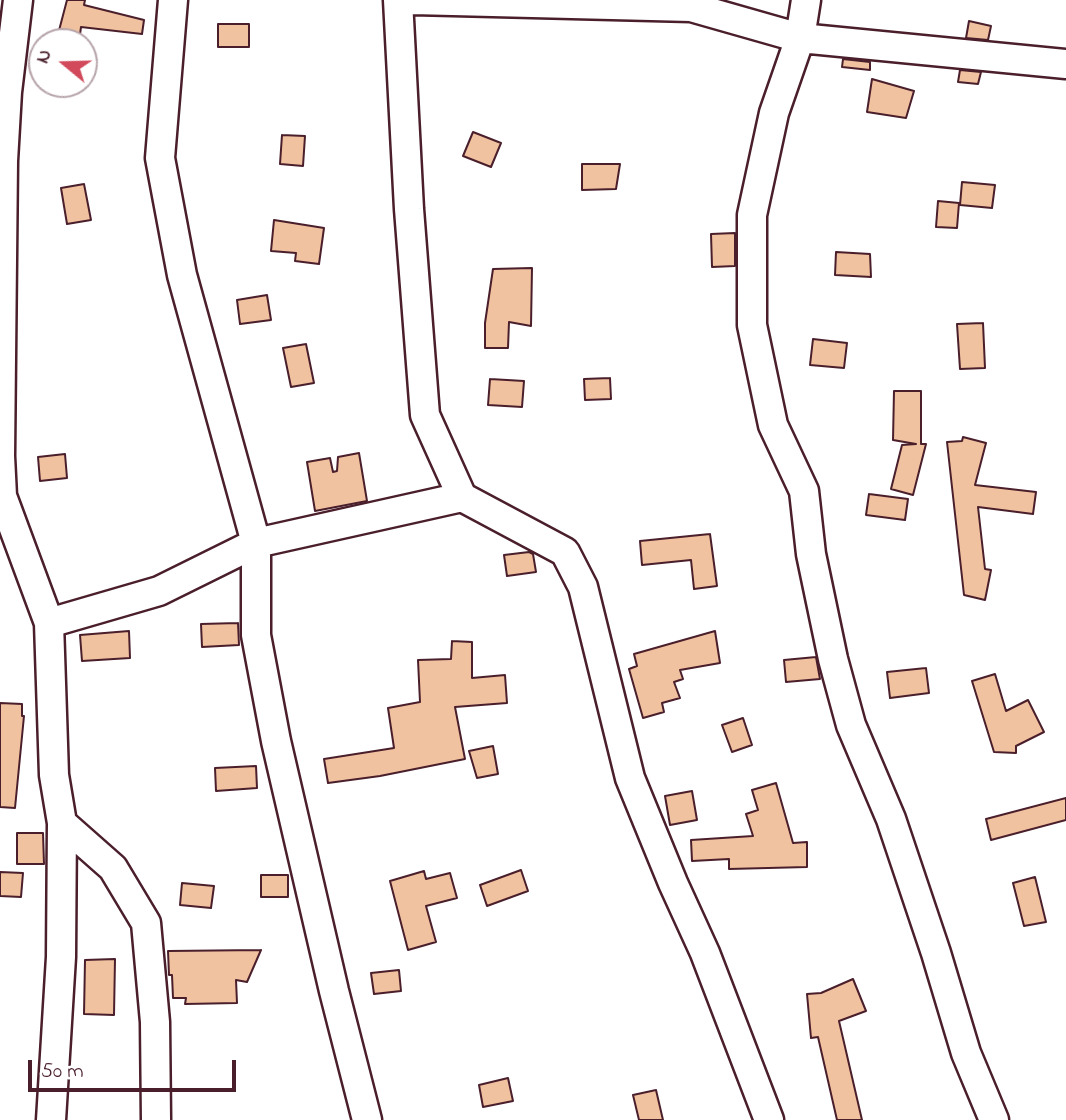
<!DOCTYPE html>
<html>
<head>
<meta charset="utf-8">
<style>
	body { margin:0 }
	#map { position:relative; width:1066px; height:1120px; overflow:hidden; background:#fff; font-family:"Indie Flower",sans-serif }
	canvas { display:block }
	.north { position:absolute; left:28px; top:28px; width:70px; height:70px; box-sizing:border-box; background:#fff; border:2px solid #b7a5aa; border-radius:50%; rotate:289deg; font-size:19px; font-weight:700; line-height:28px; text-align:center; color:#4a1f2b }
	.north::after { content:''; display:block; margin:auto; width:24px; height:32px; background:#d1495b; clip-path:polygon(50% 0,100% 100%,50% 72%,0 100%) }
	.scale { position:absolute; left:28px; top:1060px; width:208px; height:32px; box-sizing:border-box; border:4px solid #4a1f2b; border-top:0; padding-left:9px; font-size:21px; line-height:24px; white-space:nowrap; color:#4a1f2b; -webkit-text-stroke:5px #fff; paint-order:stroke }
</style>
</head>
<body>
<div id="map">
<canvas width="1066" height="1120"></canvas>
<div class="north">N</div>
<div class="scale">50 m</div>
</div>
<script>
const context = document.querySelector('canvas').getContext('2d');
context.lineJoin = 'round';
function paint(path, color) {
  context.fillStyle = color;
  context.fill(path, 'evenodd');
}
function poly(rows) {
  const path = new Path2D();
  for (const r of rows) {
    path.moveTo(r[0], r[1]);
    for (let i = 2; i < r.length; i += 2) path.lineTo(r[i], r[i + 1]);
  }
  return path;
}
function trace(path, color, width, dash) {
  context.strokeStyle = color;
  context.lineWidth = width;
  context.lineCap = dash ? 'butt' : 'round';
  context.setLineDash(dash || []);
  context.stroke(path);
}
const building = poly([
	[67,0,85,0,84,5,144,20,142,34,81,27,79,42,56,42,67,0],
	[969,21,991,26,988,40,966,38,969,21],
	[218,24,249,24,249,47,218,47,218,24],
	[843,59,870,62,870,70,842,67,843,59],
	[960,70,981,72,978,84,958,82,960,70],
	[872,79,914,91,906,118,867,112,872,79],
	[473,132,501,143,491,167,463,156,473,132],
	[282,135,305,136,303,166,280,164,282,135],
	[582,164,620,164,616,189,582,190,582,164],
	[962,182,995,185,992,208,960,205,962,182],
	[84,184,91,220,67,224,61,188,84,184],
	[938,201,959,203,957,228,936,227,938,201],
	[274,220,324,228,319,264,295,261,296,253,271,251,274,220],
	[735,233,735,266,712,267,711,234,735,233],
	[836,252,870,254,871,277,835,275,836,252],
	[532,268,531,326,509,322,508,348,485,348,485,323,493,269,532,268],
	[267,295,271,320,240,324,237,300,267,295],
	[983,323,985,368,960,369,957,324,983,323],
	[813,339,847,343,844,368,810,365,813,339],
	[306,344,314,383,291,387,283,348,306,344],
	[610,378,611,399,585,400,584,379,610,378],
	[490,379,524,381,522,407,488,405,490,379],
	[894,391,921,391,921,444,926,444,913,495,891,489,902,445,916,444,893,440,894,391],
	[963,437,986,443,975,485,1036,492,1033,514,978,507,985,569,991,570,985,600,964,595,947,442,962,441,963,437],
	[359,453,367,501,315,511,307,462,330,458,333,472,337,471,338,457,359,453],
	[65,454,67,478,40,481,38,457,65,454],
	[869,494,908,499,905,520,866,515,869,494],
	[710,534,717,586,694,589,691,560,642,565,640,541,710,534],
	[529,552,533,554,536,572,507,576,504,555,529,552],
	[238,623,239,645,202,647,201,624,238,623],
	[129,631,130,658,82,661,80,635,129,631],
	[715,631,720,663,680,670,683,679,674,682,680,698,662,703,664,712,643,718,629,669,637,666,634,654,715,631],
	[452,641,472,642,472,678,505,675,507,703,455,707,465,759,380,776,328,783,324,759,394,748,388,708,420,702,418,660,451,659,452,641],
	[816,657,820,679,786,682,784,660,816,657],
	[926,668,929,693,890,698,887,672,926,668],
	[995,674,1006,711,1028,700,1044,732,1016,746,1016,753,994,752,972,681,995,674],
	[0,703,22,704,22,716,24,716,15,808,0,807,0,703],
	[743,718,752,745,732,752,722,725,743,718],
	[493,746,498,774,477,778,469,751,493,746],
	[256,766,257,788,216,791,215,768,256,766],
	[776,783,793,843,807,842,807,867,729,869,729,859,692,861,691,840,753,836,746,814,758,810,752,790,776,783],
	[692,791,697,820,670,825,665,796,692,791],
	[1066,798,1066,820,991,840,986,819,1066,798],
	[17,833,43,833,44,864,17,864,17,833],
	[521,870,528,891,487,906,480,885,521,870],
	[424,871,426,879,450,873,457,898,426,906,436,942,408,950,390,881,424,871],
	[0,872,23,873,21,897,0,896,0,872],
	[261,875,288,875,288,897,261,897,261,875],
	[1035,877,1046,922,1024,926,1013,883,1035,877],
	[182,883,214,886,211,908,180,905,182,883],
	[261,950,247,982,236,980,237,1003,185,1004,186,998,173,998,172,975,169,975,168,951,261,950],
	[115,959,114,1015,84,1014,85,960,115,959],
	[399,970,401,991,374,994,371,973,399,970],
	[853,979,866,1011,839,1021,862,1120,837,1120,818,1037,811,1038,807,994,821,993,853,979],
	[508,1078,513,1101,483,1107,479,1085,508,1078],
	[656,1090,663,1120,639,1120,633,1095,656,1090]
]);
const minor = poly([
	[18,0,7,92,3,161,0,456,2,496,49,623,54,775,62,823,113,868,146,923,155,1022,156,1120],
	[173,0,160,158,182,275,256,543,256,635,276,741,334,991,367,1120],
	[398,0,409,209,425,415,462,497,565,552,583,587,630,778,673,883,705,953,769,1120],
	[413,0,691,7,800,38,1066,64],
	[806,0,800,38,774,113,752,215,752,325,773,425,804,491,811,554,833,659,851,725,891,819,936,953,966,1053,994,1120],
	[49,623,159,591,256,543,462,497],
	[51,1120,61,957,62,823]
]);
paint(building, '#f1c2a0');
trace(building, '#4a1f2b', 2);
trace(minor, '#4a1f2b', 33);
trace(minor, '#fff', 28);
</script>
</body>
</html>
